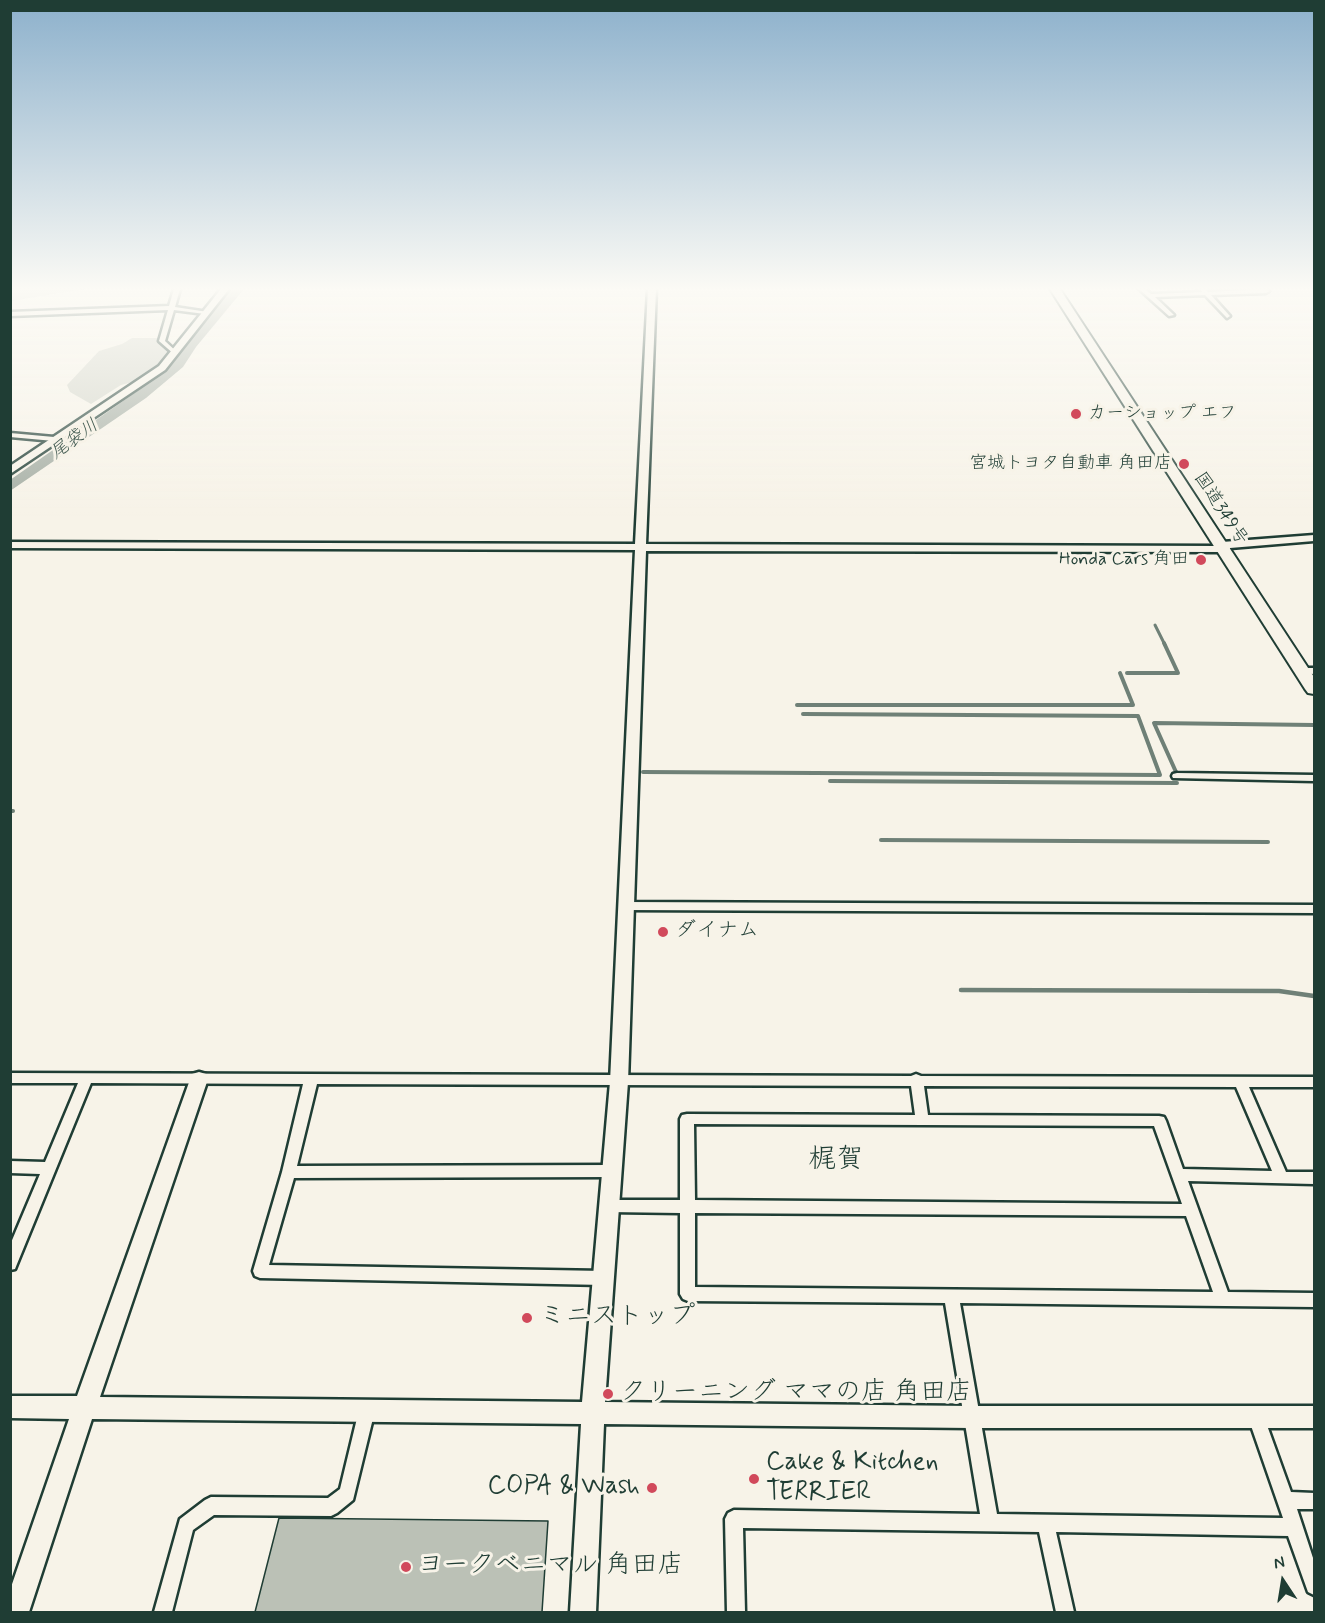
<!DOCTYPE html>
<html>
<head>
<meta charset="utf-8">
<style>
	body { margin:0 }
	#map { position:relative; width:1325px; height:1623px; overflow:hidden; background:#f7f3e8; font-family:Mynerve,sans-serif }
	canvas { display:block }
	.frame { position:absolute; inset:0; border:12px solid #1f3d34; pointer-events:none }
	.north { position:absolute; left:1253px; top:1551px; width:60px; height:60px; -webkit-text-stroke:4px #f7f3e8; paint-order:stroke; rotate:348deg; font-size:16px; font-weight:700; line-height:24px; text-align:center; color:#1f3d34 }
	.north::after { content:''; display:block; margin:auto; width:21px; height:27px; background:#1f3d34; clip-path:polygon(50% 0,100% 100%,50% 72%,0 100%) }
</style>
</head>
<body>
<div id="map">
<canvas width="1325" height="1623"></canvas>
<div class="frame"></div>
<div class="north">N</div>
</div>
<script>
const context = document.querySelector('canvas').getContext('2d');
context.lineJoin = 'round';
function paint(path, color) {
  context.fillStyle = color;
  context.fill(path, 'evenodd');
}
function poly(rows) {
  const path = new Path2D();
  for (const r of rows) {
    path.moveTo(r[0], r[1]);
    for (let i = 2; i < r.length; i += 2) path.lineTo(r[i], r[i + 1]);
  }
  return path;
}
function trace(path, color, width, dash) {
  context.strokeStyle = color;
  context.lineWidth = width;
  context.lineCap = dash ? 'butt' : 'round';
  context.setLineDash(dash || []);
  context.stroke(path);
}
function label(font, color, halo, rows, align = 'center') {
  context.font = font + ' Mynerve,"Klee One",sans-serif';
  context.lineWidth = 6;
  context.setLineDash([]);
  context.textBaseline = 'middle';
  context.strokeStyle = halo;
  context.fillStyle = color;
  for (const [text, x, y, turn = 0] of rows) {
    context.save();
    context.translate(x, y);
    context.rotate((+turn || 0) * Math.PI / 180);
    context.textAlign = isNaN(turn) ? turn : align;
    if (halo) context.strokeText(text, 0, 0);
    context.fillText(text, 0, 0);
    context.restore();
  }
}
const green = poly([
	[11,289,85,289,11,301],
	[132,338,159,338,182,350,186,357,176,371,121,385,91,404,70,392,67,385,99,351,122,344]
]);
const streamFar2 = poly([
	[1155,625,1165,645]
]);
const streamFar1 = poly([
	[1127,673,1178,673,1164,643],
	[797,705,1133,705,1120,673],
	[643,772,1160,775,1138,716,803,714],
	[1176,772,1154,723,1314,725],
	[830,781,1177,783],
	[10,811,13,811],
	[881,840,1268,842]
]);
const stream = poly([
	[961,990,1279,991,1314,996]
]);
const river = poly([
	[232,289,244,289,196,347,183,367,146,398,10,491,10,480,136,392,174,362,187,342,232,289]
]);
const building = poly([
	[279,1518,548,1521,542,1612,255,1612,279,1518]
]);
const street = poly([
	[174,289,180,289,175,307,208,312,205,314,174,310,165,341,178,353,175,355,159,341,168,310,10,316,10,312,169,306,174,289],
	[1139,289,1145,289,1151,294,1202,292,1201,289,1205,289,1208,292,1266,289,1269,291,1266,293,1211,295,1229,315,1230,316,1227,318,1205,295,1155,297,1174,315,1169,316,1139,289],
	[10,433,54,437,57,439,54,441,10,437,10,433],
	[1302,668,1314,668,1314,674,1299,673,1297,671,1299,669,1302,668],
	[1177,773,1314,775,1314,781,1173,778,1172,776,1173,774,1177,773],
	[625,902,1314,905,1314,913,625,910,621,909,619,906,621,903,625,902],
	[10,1073,911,1076,916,1074,921,1076,1314,1077,1314,1087,1249,1087,1286,1172,1314,1172,1314,1184,1188,1181,1228,1292,1314,1293,1314,1307,960,1303,997,1514,1283,1518,1248,1417,1250,1411,1256,1409,1262,1411,1264,1417,1291,1492,1314,1493,1314,1509,1297,1509,1314,1561,1314,1595,1308,1592,1288,1536,1056,1532,1074,1612,1056,1612,1039,1532,743,1528,745,1612,727,1612,725,1519,728,1513,734,1510,980,1514,945,1303,688,1301,683,1299,680,1294,680,1213,609,1212,604,1210,602,1206,604,1202,609,1200,680,1200,680,1119,682,1115,687,1114,915,1115,911,1086,317,1084,297,1166,612,1165,617,1167,619,1171,617,1175,612,1177,294,1178,269,1265,604,1271,609,1273,611,1278,609,1283,604,1285,260,1278,255,1276,253,1271,282,1172,303,1084,91,1083,17,1264,15,1269,10,1270,10,1245,40,1174,10,1173,10,1161,45,1162,78,1083,10,1083,10,1073],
	[924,1086,1236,1087,1272,1171,1183,1169,1166,1121,1164,1117,1159,1116,928,1115,924,1086],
	[694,1124,1154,1126,1182,1204,695,1200,694,1124],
	[695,1213,1186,1216,1213,1292,695,1287,695,1213],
	[367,1402,373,1404,375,1410,353,1500,337,1513,331,1516,214,1515,193,1530,172,1612,154,1612,180,1519,205,1500,211,1497,328,1498,340,1489,359,1410,361,1404,367,1402]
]);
const secondary = poly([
	[221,289,229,289,165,370,10,474,10,466,159,366,221,289],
	[648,289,656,289,646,544,1217,546,1222,542,1314,535,1314,541,1230,548,1229,551,1225,552,646,551,628,1082,605,1402,971,1406,1314,1406,1314,1428,971,1428,604,1424,596,1612,570,1612,581,1424,92,1419,29,1612,10,1612,10,1590,69,1419,10,1418,10,1396,77,1396,192,1074,199,1072,206,1074,208,1079,100,1397,582,1402,610,1082,635,550,10,548,10,542,635,544,648,289]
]);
const highway = poly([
	[1050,289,1060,289,1314,677,1314,694,1308,693,1305,689,1050,289]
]);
const markers = [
	[1076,414,6,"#d1495b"],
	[1184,464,6,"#d1495b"],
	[1201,560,6,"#d1495b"],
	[663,932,6,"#d1495b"],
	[527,1318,6,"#d1495b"],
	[608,1394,6,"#d1495b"],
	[754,1479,6,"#d1495b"],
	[652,1488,6,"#d1495b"],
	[406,1567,6,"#d1495b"]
];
const farPoinames = [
	["カーショップ エフ",1088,414,"left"],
	["宮城トヨタ自動車 角田店",1172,464],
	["Honda Cars 角田",1189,560]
];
const farWaternames = [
	["尾袋川",75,440,-36]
];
const farStreetnames = [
	["国道349号",1220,509,57]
];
const poiNames = [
	["ダイナム",675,932]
];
const nearPoinames = [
	["ミニストップ",539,1318],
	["クリーニング ママの店 角田店",620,1394],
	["Cake & Kitchen",766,1464],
	["TERRIER",766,1494],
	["COPA & Wash",640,1488,"right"],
	["ヨークベニマル 角田店",418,1567]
];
const nearQuarternames = [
	["梶賀",836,1161]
];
paint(green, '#d3d5ca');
trace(streamFar2, '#6f8077', 3);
trace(streamFar1, '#6f8077', 4);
trace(stream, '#6f8077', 4.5);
paint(river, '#a4ada3');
paint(building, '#bbc1b6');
trace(building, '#1f3d34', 1.5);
trace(street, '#1f3d34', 5);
trace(secondary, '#1f3d34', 5);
trace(highway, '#1f3d34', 4);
paint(street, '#f7f3e8');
paint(secondary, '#f7f3e8');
paint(highway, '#f7f3e8');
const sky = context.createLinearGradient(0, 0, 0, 516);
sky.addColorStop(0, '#8db1cc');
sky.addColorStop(0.56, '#fbfaf5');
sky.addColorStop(1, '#fbfaf500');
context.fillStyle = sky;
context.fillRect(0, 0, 1325, 516);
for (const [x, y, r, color] of markers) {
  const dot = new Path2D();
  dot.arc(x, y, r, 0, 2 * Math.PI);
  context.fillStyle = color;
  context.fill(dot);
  trace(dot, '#f7f3e8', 2);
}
label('18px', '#1f3d34', '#f7f3e8', farPoinames, 'right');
label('italic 18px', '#405950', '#f7f3e8', farWaternames);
label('18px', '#1f3d34', '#f7f3e8', farStreetnames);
label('21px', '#1f3d34', '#f7f3e8', poiNames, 'left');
label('26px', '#1f3d34', '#f7f3e8', nearPoinames, 'left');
label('28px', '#1f3d34', '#f7f3e8', nearQuarternames);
</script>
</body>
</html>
